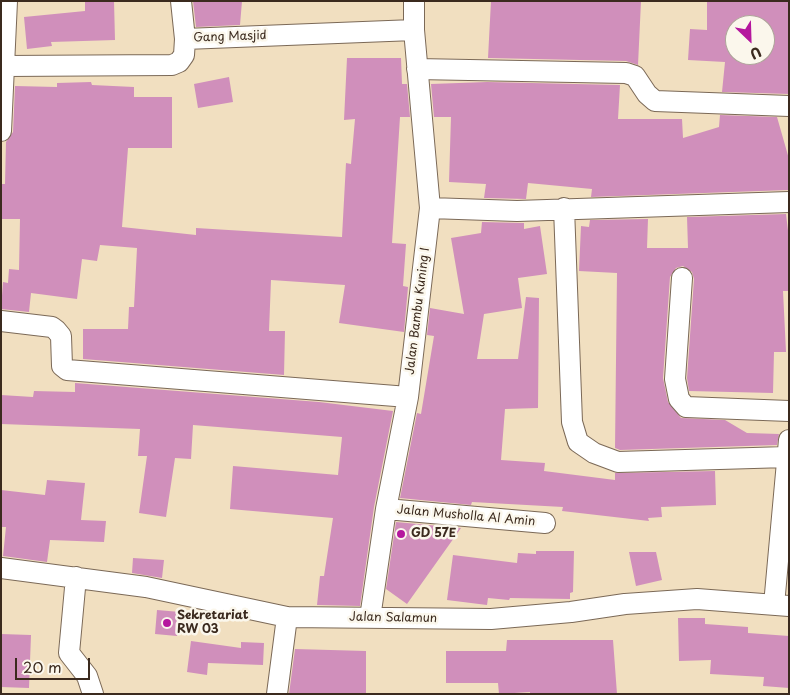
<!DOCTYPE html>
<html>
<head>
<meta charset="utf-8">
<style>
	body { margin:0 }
	#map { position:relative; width:790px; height:695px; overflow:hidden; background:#f1dfc0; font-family:"Playpen Sans",sans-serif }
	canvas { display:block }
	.frame { position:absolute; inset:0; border:2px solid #3b2a1e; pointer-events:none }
	.north { position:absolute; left:725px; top:15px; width:50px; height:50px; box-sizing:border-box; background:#fbf7ec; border:1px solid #aea59a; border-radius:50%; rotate:156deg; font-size:14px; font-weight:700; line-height:20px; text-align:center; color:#3b2a1e }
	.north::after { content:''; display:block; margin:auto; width:18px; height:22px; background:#b5179e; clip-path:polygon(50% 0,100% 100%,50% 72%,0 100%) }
	.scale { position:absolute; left:15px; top:658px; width:75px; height:22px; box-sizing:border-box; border:2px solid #3b2a1e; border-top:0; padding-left:6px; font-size:15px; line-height:18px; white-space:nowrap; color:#3b2a1e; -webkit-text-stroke:4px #fbf7ec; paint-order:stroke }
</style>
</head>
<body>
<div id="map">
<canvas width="790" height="695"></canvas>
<div class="frame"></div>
<div class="north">U</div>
<div class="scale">20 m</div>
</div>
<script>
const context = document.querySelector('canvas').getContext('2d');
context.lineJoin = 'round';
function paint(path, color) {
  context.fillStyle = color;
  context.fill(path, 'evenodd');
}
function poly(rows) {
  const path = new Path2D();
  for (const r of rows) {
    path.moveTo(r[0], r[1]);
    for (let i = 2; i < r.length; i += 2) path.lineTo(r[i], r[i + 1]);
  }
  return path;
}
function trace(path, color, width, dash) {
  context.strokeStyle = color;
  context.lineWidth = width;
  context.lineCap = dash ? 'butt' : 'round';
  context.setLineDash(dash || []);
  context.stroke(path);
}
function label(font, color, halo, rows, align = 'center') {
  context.font = font + ' "Playpen Sans",sans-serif';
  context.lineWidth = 5;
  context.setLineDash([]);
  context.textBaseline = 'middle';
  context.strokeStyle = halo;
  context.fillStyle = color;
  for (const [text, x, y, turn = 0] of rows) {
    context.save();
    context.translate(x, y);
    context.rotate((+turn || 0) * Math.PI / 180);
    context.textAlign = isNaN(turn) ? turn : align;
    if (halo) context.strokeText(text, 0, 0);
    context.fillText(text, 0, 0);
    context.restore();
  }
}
const building = poly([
	[85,1,114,1,115,40,51,42,52,46,27,49,24,17,85,11],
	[193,1,242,1,240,25,196,27],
	[491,1,641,1,638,65,626,61,488,58],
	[707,1,789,1,789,94,722,92,725,62,688,60,690,29,707,30],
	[735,25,765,25,765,55,735,55],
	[347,58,401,58,402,84,407,84,410,117,400,117,392,243,406,244,403,286,408,287,404,332,339,323,345,285,271,280,269,331,285,331,284,375,83,359,83,329,128,329,129,307,134,307,137,248,100,245,97,261,82,259,77,299,31,293,29,312,1,309,3,282,8,283,9,269,19,270,20,219,1,219,1,184,5,184,6,142,13,132,15,86,57,87,57,83,91,82,92,85,134,87,134,97,172,97,172,148,128,148,122,227,196,235,196,228,342,237,346,163,351,164,355,119,344,120],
	[229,77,233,102,198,108,194,84],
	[487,82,620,85,618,119,682,119,683,138,719,127,720,115,777,117,789,159,789,190,591,197,592,189,528,183,526,199,484,198,486,184,449,182,451,117,434,117,431,84],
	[786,214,789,239,789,291,783,291,786,352,774,352,773,393,689,391,687,378,694,279,692,272,683,266,676,268,670,277,663,378,668,402,681,418,725,420,747,433,779,434,777,445,620,450,615,448,617,273,579,271,581,226,589,227,590,220,648,219,647,248,688,248,687,217],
	[482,222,524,223,524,229,540,226,547,274,518,278,522,308,484,314,477,359,518,359,526,297,539,298,538,408,505,409,501,460,545,463,544,471,615,480,615,473,715,471,716,505,661,507,662,517,648,518,649,521,562,511,563,507,472,502,471,505,400,498,417,413,421,414,434,336,427,335,430,308,464,314,451,238,481,233],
	[75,383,319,402,393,411,374,507,360,606,317,605,320,576,324,576,333,518,230,509,233,466,338,475,342,437,193,425,191,459,175,458,166,517,139,513,147,456,138,456,140,429,1,424,1,395,33,397,34,391,75,392],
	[47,480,85,483,81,520,106,521,104,542,50,540,47,562,3,556,6,527,1,527,1,490,45,495],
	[396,522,461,528,407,604,386,589],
	[536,551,574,551,573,592,570,593,570,599,510,598,509,600,488,598,487,605,447,600,453,555,517,563,518,553,536,554],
	[629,552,656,552,662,580,636,586],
	[133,558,164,560,162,578,132,573],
	[157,610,180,612,177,636,155,634],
	[678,618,705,618,705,624,748,627,748,633,789,636,789,688,763,686,764,677,710,674,711,660,679,661],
	[1,634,31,635,29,688,1,687],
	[507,640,613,640,617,694,530,694,530,692,499,694,498,683,446,683,446,651,506,651],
	[191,641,241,648,241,642,264,643,263,665,208,663,207,675,187,672],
	[295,649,366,651,366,694,289,694]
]);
const minor = poly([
	[181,1,185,39],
	[5,66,172,65,179,62,184,55,185,39,414,30],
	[417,69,626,73,635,76,647,94,655,101,789,106],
	[1,131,7,1],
	[430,208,517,211,789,202],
	[564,208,572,422,578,442,594,453,618,462,787,457],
	[682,278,675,379,679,399,686,407,789,411],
	[1,321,52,327,56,330,61,336,62,366,67,370,408,397],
	[386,509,545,523],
	[1,568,146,587,287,617,491,619,571,612,625,604,697,599,789,606],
	[76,577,69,653,87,676,93,694],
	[774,605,789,440],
	[370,618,386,509,408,397,430,208,414,30,414,1],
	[277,694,287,617]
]);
const markers = [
	[401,534,5,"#b5179e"],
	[167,623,5,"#b5179e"]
];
const streetNames = [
	["Gang Masjid",230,37,-2],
	["Jalan Bambu Kuning I",418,311,-83],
	["Jalan Musholla Al Amin",466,516,5],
	["Jalan Salamun",393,618,1]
];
const poiNames = [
	["GD 57E",411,534],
	["Sekretariat",177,616],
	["RW 03",177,630]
];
paint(building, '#d08fbb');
trace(minor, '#7b6957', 22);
trace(minor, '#fff', 20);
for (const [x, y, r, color] of markers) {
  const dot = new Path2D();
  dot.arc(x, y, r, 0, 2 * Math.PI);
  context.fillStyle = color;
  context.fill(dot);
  trace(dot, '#fbf7ec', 2);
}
label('12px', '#3b2a1e', '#fbf7ec', streetNames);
label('bold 12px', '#3b2a1e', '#fbf7ec', poiNames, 'left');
</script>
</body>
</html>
